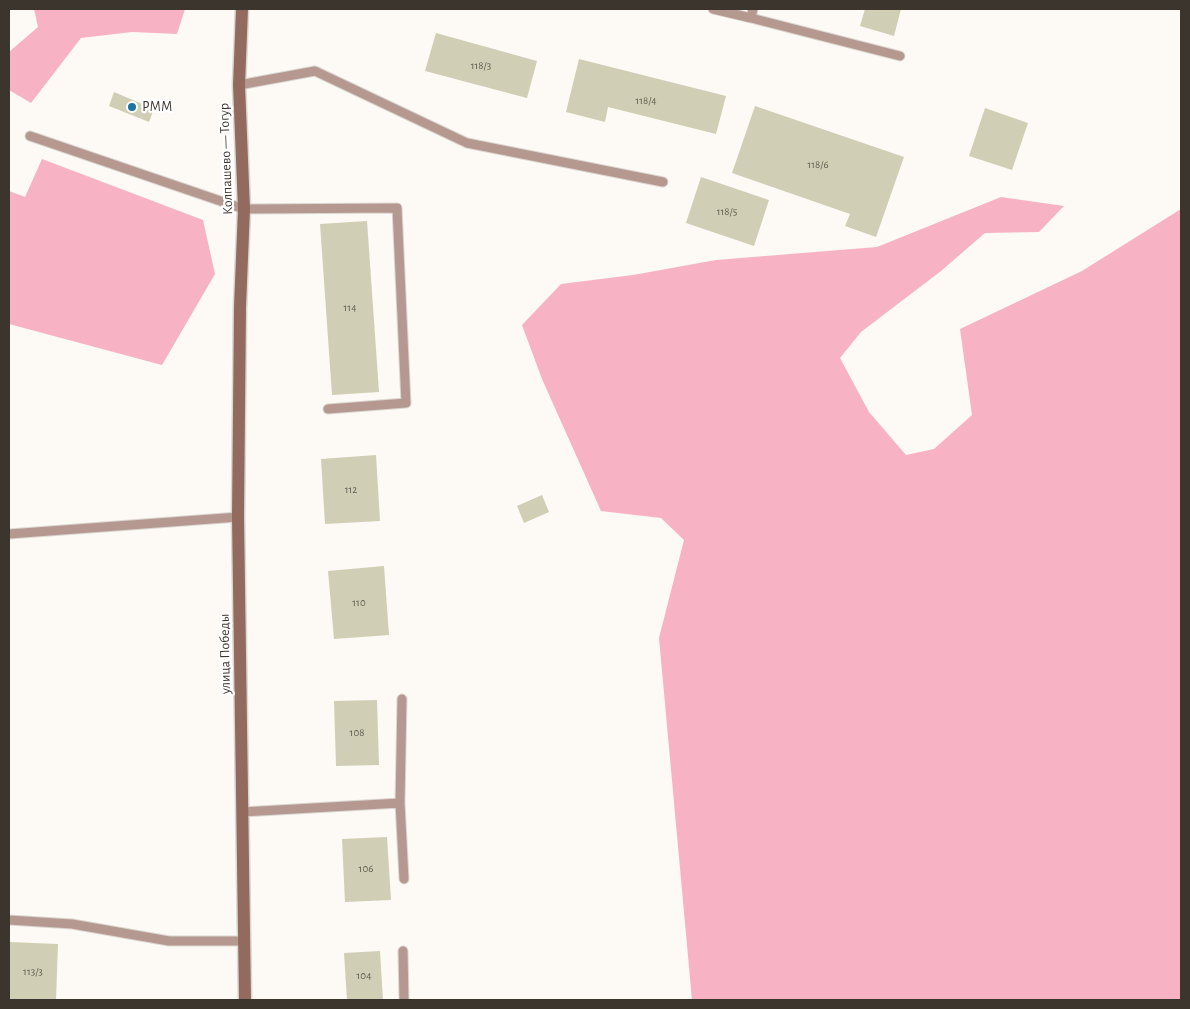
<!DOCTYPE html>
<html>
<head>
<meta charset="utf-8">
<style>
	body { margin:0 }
	#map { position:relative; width:1190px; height:1009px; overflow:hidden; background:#fdf9f5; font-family:"Alegreya Sans",sans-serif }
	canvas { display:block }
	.frame { position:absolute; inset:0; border:10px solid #3c352d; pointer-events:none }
</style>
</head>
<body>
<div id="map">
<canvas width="1190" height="1009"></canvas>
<div class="frame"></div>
</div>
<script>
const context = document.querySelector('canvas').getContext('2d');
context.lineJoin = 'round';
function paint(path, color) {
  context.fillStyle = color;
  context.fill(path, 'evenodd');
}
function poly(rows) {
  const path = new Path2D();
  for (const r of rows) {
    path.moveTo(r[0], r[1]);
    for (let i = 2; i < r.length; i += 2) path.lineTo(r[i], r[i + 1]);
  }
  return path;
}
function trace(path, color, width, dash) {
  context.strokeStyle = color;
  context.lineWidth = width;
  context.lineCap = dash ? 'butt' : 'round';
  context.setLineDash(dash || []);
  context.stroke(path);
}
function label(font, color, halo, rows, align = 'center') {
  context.font = font + ' "Alegreya Sans",sans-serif';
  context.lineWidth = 4.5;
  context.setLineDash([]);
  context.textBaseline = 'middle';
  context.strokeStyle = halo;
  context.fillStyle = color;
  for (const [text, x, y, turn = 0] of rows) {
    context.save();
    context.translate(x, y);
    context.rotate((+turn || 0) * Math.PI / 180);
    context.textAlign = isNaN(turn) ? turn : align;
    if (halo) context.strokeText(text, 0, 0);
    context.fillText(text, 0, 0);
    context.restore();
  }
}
const forest = poly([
	[34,9,185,9,177,34,132,32,81,38,31,103,9,90,9,52,38,27],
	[42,159,203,220,215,274,162,365,9,324,9,191,25,197],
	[1001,197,1064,206,1039,232,985,233,941,271,861,332,840,358,869,412,906,455,934,449,972,415,960,329,1082,271,1181,209,1181,1000,692,1000,659,638,684,540,661,518,601,511,542,379,522,325,561,284,633,275,716,260,877,247]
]);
const building = poly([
	[865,9,901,9,894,36,860,26],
	[436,33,537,61,527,98,425,71],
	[579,59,726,96,716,134,608,107,605,122,566,112],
	[114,92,154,109,149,122,109,106],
	[755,106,904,157,876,237,845,226,850,214,732,173],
	[985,108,1028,123,1012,170,969,156],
	[701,177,769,200,754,246,686,223],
	[367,221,379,392,332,395,320,224],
	[376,455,380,521,325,524,321,459],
	[542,495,549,512,524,523,517,506],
	[384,566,389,635,334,639,328,571],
	[377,700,379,765,336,766,334,701],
	[387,837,391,900,345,902,342,839],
	[9,942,58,944,56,1000,9,1000],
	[380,951,383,1000,347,1000,344,953]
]);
const lane = poly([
	[713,9,751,18,753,9],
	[751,18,900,56],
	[239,85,315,71,467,143,663,182],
	[30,136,244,209,397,208,406,403,328,409],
	[9,534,238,517],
	[400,803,404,879],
	[242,812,400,803,402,699],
	[9,920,72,924,169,941,244,941],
	[403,951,404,1000]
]);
const secondary = poly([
	[242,9,239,85,244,209,240,307,238,517,245,1000]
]);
const markers = [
	[132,107,5,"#1b73a2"]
];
const numberNames = [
	["118/3",481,66],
	["118/4",646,101],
	["118/6",818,165],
	["118/5",727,212],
	["114",350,308],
	["112",351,490],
	["110",359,603],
	["108",357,733],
	["106",366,869],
	["113/3",33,972],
	["104",364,976]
];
const poiNames = [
	["РММ",142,107]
];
const streetNames = [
	["Колпашево — Тогур",226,159,-92],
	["улица Победы",225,654,-91]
];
paint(forest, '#f7b3c3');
paint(building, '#d0ceb5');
trace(lane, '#dad6d1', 11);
trace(secondary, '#dad6d1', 15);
trace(lane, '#b59990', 9);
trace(secondary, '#926a5e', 12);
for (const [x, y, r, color] of markers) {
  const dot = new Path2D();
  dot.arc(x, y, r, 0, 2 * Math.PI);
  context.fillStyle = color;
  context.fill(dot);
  trace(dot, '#fff', 2);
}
label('11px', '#615b4f', null, numberNames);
label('14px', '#3c352d', '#fff', poiNames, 'left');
label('14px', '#3c352d', '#fff', streetNames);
</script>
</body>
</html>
